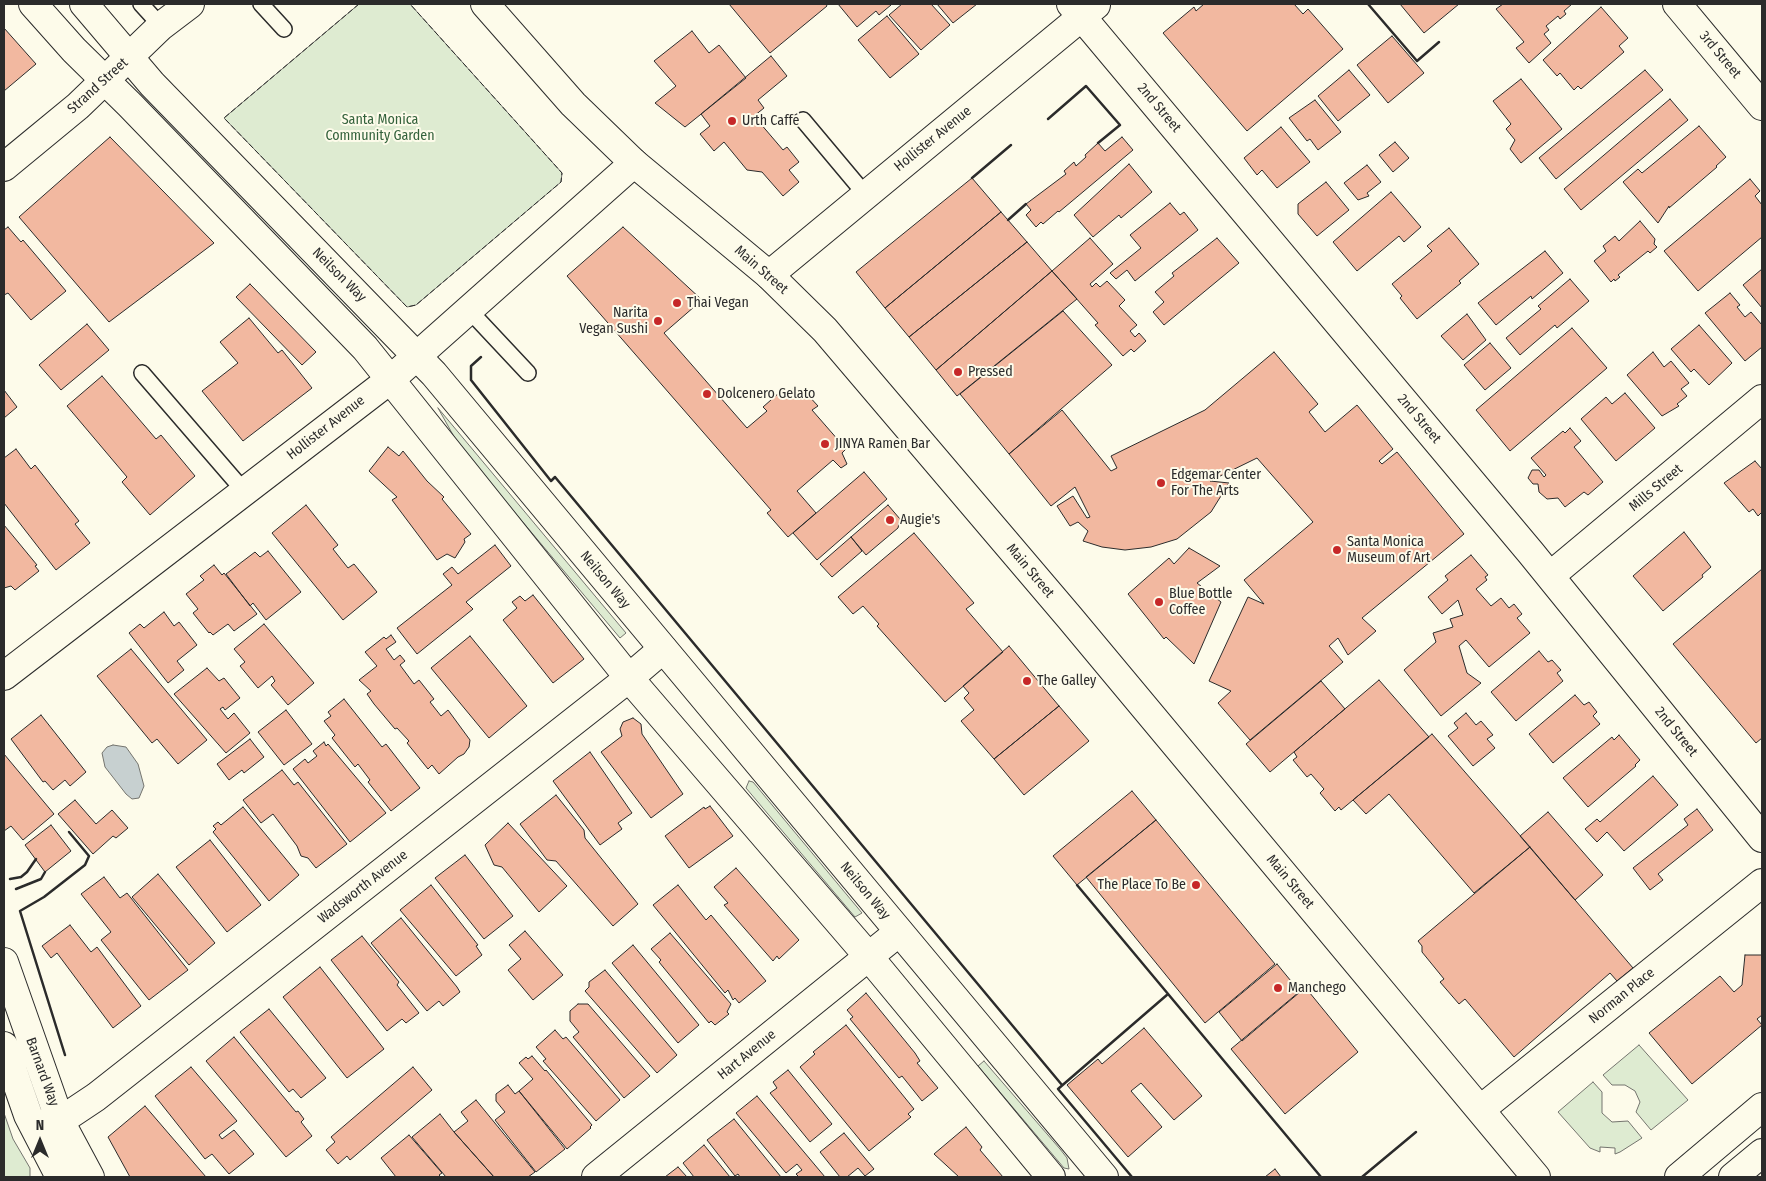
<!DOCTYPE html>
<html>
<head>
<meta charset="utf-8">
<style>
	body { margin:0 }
	#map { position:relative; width:1766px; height:1181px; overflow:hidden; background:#fdfbea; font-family:"Fira Sans Condensed",sans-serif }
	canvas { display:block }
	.frame { position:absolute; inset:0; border:5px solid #2b2b2b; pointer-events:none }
	.north { position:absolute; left:15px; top:1116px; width:50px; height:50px; -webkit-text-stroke:4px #fdfbea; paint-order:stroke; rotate:0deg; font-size:14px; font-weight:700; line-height:20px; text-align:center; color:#2b2b2b }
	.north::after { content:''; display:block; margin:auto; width:18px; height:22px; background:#2b2b2b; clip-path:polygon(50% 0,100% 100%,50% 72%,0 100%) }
</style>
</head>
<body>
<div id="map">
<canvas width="1766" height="1181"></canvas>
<div class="frame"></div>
<div class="north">N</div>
</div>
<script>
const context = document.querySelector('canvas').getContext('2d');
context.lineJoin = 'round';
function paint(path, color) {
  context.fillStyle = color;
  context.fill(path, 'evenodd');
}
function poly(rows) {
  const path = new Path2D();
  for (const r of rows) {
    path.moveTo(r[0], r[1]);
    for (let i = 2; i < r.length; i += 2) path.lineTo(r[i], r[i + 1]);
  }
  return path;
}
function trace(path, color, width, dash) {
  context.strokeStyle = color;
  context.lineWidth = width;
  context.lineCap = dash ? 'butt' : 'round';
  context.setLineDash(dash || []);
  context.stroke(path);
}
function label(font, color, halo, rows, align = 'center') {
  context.font = font + ' "Fira Sans Condensed",sans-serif';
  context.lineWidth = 4;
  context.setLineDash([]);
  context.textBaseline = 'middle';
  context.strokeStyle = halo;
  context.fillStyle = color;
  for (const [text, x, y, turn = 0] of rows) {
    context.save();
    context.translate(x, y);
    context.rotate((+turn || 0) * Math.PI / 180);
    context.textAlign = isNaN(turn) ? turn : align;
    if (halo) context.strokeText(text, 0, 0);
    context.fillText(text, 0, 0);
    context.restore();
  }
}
const green = poly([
	[359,4,410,4,562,173,561,182,416,305,407,307,224,118,359,4],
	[438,408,626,633,620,638,480,471,457,442,438,408],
	[749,781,753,782,862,913,855,917,746,788,749,781],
	[1639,1045,1688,1100,1651,1130,1636,1112,1640,1102,1635,1091,1625,1085,1612,1085,1603,1075,1639,1045],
	[984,1061,1060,1149,1067,1158,1069,1169,1064,1168,978,1066,984,1061],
	[1593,1082,1602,1092,1602,1113,1612,1122,1628,1121,1642,1138,1620,1152,1615,1154,1615,1148,1600,1147,1600,1152,1590,1148,1558,1112,1593,1082],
	[4,1113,13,1139,30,1168,30,1177,4,1177,4,1113]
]);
const water = poly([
	[113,745,126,747,138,764,144,786,139,798,132,799,126,794,105,767,102,753,107,747,113,745]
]);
const building = poly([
	[729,4,826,4,827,6,770,53,729,4],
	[838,4,890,4,891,5,879,15,876,11,857,27,838,4],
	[902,4,931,4,950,25,921,50,889,15,902,4],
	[937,4,977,4,953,23,937,4],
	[1204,4,1294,4,1303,14,1308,9,1343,49,1247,131,1163,33,1194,7,1196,11,1204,4],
	[1400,4,1459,4,1424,33,1400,4],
	[1503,4,1572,4,1564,11,1566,14,1560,19,1558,16,1546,26,1549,30,1544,34,1551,43,1529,63,1516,48,1524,42,1496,9,1503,4],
	[1601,7,1628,38,1619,46,1624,52,1581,89,1578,86,1574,90,1560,73,1557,76,1543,60,1601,7],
	[887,16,919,54,890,78,858,40,887,16],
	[4,28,36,64,4,91,4,28],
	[692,31,709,53,719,45,746,78,685,127,655,103,676,86,654,61,692,31],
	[1392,36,1424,73,1388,103,1357,65,1392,36],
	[771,56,787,76,758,100,764,108,754,116,783,150,787,147,799,162,789,170,799,182,783,196,762,172,747,170,724,142,714,151,700,134,710,126,701,114,771,56],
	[1349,70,1370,95,1338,121,1318,96,1349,70],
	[1645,70,1663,90,1556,179,1539,158,1645,70],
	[1521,79,1562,129,1521,163,1510,149,1515,140,1506,129,1511,124,1493,101,1521,79],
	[1670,99,1688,120,1581,210,1564,189,1670,99],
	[1315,100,1341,132,1318,150,1310,139,1307,141,1289,118,1315,100],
	[1699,126,1726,157,1716,166,1717,167,1669,208,1669,206,1658,223,1623,182,1638,169,1642,173,1699,126],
	[1281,127,1310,162,1277,188,1262,170,1257,175,1244,158,1281,127],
	[110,137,214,243,109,322,19,217,110,137],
	[1122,137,1133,150,1059,212,1058,211,1043,224,1041,222,1036,227,1026,215,1031,210,1026,204,1066,174,1064,171,1074,162,1076,166,1086,157,1085,155,1098,143,1105,151,1122,137],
	[1395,142,1409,158,1393,172,1379,155,1395,142],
	[1129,164,1152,192,1121,218,1119,215,1093,237,1074,215,1129,164],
	[1367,165,1381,182,1367,193,1369,196,1358,200,1344,183,1367,165],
	[972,178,1001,212,885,308,856,272,972,178],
	[1750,179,1760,191,1755,196,1762,205,1762,237,1698,291,1664,251,1750,179],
	[1326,182,1349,210,1317,236,1298,214,1298,204,1326,182],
	[1391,192,1421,227,1404,242,1399,236,1357,271,1333,242,1391,192],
	[1170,203,1180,215,1184,212,1198,230,1135,281,1127,270,1116,279,1110,273,1141,248,1130,235,1170,203],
	[1001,212,1027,242,909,337,885,308,1001,212],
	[1640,221,1655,239,1654,244,1657,247,1650,253,1648,251,1618,275,1620,277,1615,281,1614,279,1611,282,1594,261,1606,251,1603,246,1615,236,1619,241,1640,221],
	[8,227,21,242,23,240,66,291,31,320,8,293,4,295,4,230,8,227],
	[623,227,702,300,664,333,747,428,767,411,763,407,780,392,784,397,794,388,803,398,807,394,818,406,812,410,846,449,842,453,847,464,841,468,833,460,797,491,816,513,788,537,767,513,771,510,567,276,623,227],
	[1449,228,1479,264,1459,281,1461,283,1417,319,1400,298,1402,296,1392,284,1432,251,1427,246,1449,228],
	[1090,238,1113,264,1090,284,1092,287,1096,283,1100,287,1107,281,1125,300,1119,306,1137,325,1130,331,1135,337,1139,333,1146,341,1134,352,1131,349,1123,356,1095,325,1098,323,1052,271,1090,238],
	[1217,238,1239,263,1164,325,1153,312,1164,302,1155,292,1174,276,1172,273,1217,238],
	[1027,242,1052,271,936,370,909,337,1027,242],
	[1545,251,1563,273,1532,299,1531,296,1496,325,1478,303,1545,251],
	[1762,269,1762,308,1743,285,1762,269],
	[1052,271,1077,299,957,396,936,370,1052,271],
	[1570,279,1589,301,1557,328,1555,325,1520,355,1506,338,1541,309,1538,306,1570,279],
	[250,284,316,352,302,365,236,297,250,284],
	[1730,293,1740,305,1737,307,1745,317,1751,312,1762,325,1762,347,1745,361,1705,313,1730,293],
	[1063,311,1112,365,1009,454,960,394,1063,311],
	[1467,314,1486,340,1463,360,1441,336,1467,314],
	[249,318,278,353,282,350,312,388,243,441,202,391,238,363,220,342,249,318],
	[87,324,109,350,61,390,39,365,87,324],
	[1699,325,1732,363,1709,385,1694,369,1691,372,1671,349,1699,325],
	[1572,328,1607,368,1510,451,1476,410,1572,328],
	[1490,343,1511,368,1485,390,1464,365,1490,343],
	[1274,352,1318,404,1309,412,1325,432,1357,405,1393,449,1379,461,1382,464,1397,452,1464,534,1362,618,1376,631,1348,655,1338,638,1329,646,1343,662,1250,740,1218,703,1231,691,1209,681,1248,597,1264,604,1244,580,1313,522,1257,458,1210,481,1229,483,1211,512,1177,539,1151,547,1125,550,1102,547,1083,541,1088,531,1078,522,1070,526,1057,506,1073,496,1087,518,1090,517,1075,487,1051,506,1009,454,1062,410,1111,471,1117,468,1111,456,1205,410,1274,352],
	[1653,352,1664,367,1671,361,1689,383,1681,389,1687,396,1677,404,1679,406,1662,416,1627,375,1653,352],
	[102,376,156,439,161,435,195,476,150,515,122,482,127,477,67,406,102,376],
	[4,390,17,407,4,418,4,390],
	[1625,393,1655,428,1616,461,1581,419,1606,397,1612,404,1625,393],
	[1570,428,1581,441,1574,447,1603,482,1588,495,1584,492,1565,507,1558,498,1547,499,1539,492,1538,484,1533,484,1528,478,1532,470,1539,470,1544,477,1546,475,1531,458,1563,431,1565,433,1570,428],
	[388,447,399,456,403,451,427,481,444,497,442,499,471,534,464,539,465,542,455,558,447,554,437,560,392,500,397,497,369,471,388,447],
	[16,449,31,469,35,465,79,521,75,524,90,543,56,570,4,503,4,458,16,449],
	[1755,461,1762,469,1762,512,1758,516,1753,509,1749,512,1724,483,1755,461],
	[864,472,887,499,817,560,793,533,864,472],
	[306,505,338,545,333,549,348,568,354,564,377,592,343,620,272,533,306,505],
	[888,505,900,519,898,528,866,555,851,537,888,505],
	[4,525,37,565,35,566,39,571,15,590,11,586,4,588,4,525],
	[1684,532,1711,567,1702,575,1703,577,1663,611,1633,576,1684,532],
	[914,533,974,603,966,609,1003,652,945,702,877,626,879,624,863,606,853,614,838,597,914,533],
	[851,537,862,551,832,577,820,564,851,537],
	[495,545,511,566,466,602,473,609,417,654,397,628,452,585,443,574,452,567,458,574,495,545],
	[1189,548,1220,566,1197,583,1221,602,1194,664,1166,637,1164,639,1128,594,1169,558,1174,564,1189,548],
	[268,551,301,592,266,620,253,603,250,606,226,574,255,552,260,557,268,551],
	[1471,555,1488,575,1485,577,1487,580,1476,589,1491,606,1501,598,1509,608,1514,604,1522,614,1517,618,1530,633,1489,667,1466,640,1459,646,1467,673,1481,683,1441,716,1404,670,1436,642,1433,633,1453,627,1450,619,1463,615,1458,600,1442,614,1428,597,1448,580,1445,576,1471,555],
	[214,565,222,575,224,573,257,614,234,631,228,624,213,635,210,632,209,633,193,613,198,609,186,594,204,580,200,576,214,565],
	[1762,569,1762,738,1756,743,1673,644,1762,569],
	[533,595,584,659,553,683,503,620,517,608,512,602,520,596,525,601,533,595],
	[164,612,174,626,179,622,197,645,177,661,184,670,168,683,129,633,140,624,144,628,164,612],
	[264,624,314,683,288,705,271,685,275,681,272,676,258,688,240,666,245,662,234,649,264,624],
	[391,635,396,642,386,649,394,660,400,655,405,661,400,665,414,684,419,680,434,699,430,702,441,716,448,710,470,740,469,747,464,754,458,757,439,774,432,765,428,769,407,743,409,741,397,728,395,729,374,704,367,694,371,691,359,680,377,666,365,652,384,637,386,639,391,635],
	[470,636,527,706,489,738,431,668,470,636],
	[1009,646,1059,706,994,759,961,721,974,710,964,698,969,693,963,686,1009,646],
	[131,649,207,740,178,764,157,739,152,743,97,676,131,649],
	[1539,651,1548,662,1552,660,1561,670,1557,673,1563,681,1516,721,1491,692,1539,651],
	[207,668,219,681,224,678,240,698,225,710,223,707,220,709,228,719,234,713,250,733,226,753,174,694,207,668],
	[1379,680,1429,737,1341,810,1339,807,1335,811,1320,793,1324,789,1311,774,1307,777,1293,760,1297,757,1294,752,1379,680],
	[1321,681,1345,709,1270,772,1246,744,1321,681],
	[1575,695,1584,705,1589,702,1597,712,1593,716,1600,724,1553,763,1529,734,1575,695],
	[344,699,382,747,386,744,420,788,391,811,368,782,370,780,358,764,355,767,332,738,335,735,324,721,331,716,328,712,344,699],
	[1059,706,1089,741,1024,795,994,759,1059,706],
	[286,710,312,744,284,765,258,732,286,710],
	[1466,713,1476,725,1481,721,1493,735,1487,739,1495,748,1473,766,1448,736,1458,728,1454,723,1466,713],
	[41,715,86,772,70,786,65,780,53,790,45,781,43,782,11,739,41,715],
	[633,718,641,724,642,734,683,794,651,818,601,752,622,736,620,729,623,722,633,718],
	[1432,734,1530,847,1474,893,1389,794,1366,814,1353,800,1432,734],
	[1619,735,1640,760,1635,765,1636,766,1588,807,1563,778,1612,737,1614,740,1619,735],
	[250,739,264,757,244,773,242,770,229,780,217,764,250,739],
	[324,742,326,746,328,744,386,813,350,842,293,769,305,759,308,763,317,756,313,751,324,742],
	[590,752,632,813,618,823,622,829,600,845,553,781,590,752],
	[4,754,54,814,23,840,11,826,4,831,4,754],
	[282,770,294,785,298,782,347,844,316,868,308,858,301,856,297,846,273,814,261,823,243,800,282,770],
	[1653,776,1678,805,1624,851,1607,832,1597,842,1585,829,1597,819,1600,822,1653,776],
	[1132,791,1156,820,1077,885,1053,856,1132,791],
	[556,795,584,830,585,838,638,904,613,926,556,861,547,860,520,824,556,795],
	[75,800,96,824,112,810,128,828,116,838,113,836,93,854,58,814,75,800],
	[710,806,733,836,689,868,665,836,704,807,705,809,710,806],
	[243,807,299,875,269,901,213,832,216,829,213,826,218,822,221,825,243,807],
	[1697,809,1713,830,1658,874,1663,880,1650,890,1633,868,1688,825,1684,819,1697,809],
	[1548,812,1603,875,1575,900,1520,836,1548,812],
	[1156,820,1275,964,1205,1023,1086,877,1156,820],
	[508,823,567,886,539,912,502,867,494,865,485,845,508,823],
	[51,825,71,851,45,872,25,845,51,825],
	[210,840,261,905,227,932,176,867,210,840],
	[1530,847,1633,968,1617,981,1610,973,1514,1057,1465,999,1459,1004,1440,982,1444,979,1422,952,1422,946,1418,941,1530,847],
	[465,855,513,916,484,939,435,878,465,855],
	[736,868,799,940,779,959,777,956,773,961,724,905,728,903,714,887,736,868],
	[158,874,215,943,189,965,132,897,158,874],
	[104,877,120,898,127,893,188,970,149,1000,101,940,111,932,81,894,104,877],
	[431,885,478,945,476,946,482,955,456,976,400,910,431,885],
	[678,885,706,920,711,915,766,981,739,1003,735,998,733,1000,728,990,725,993,653,905,678,885],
	[401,918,457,987,460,992,443,1006,439,1001,427,1011,371,943,401,918],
	[70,925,91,952,97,947,141,1006,113,1028,57,953,51,958,42,946,70,925],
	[525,931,563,975,533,1000,508,970,521,959,509,945,525,931],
	[670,933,731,1004,727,1012,729,1014,715,1025,711,1021,709,1023,659,962,661,960,651,949,670,933],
	[362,936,399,982,397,985,419,1013,406,1023,402,1019,387,1031,331,960,362,936],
	[633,945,699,1025,678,1043,612,963,633,945],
	[1745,955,1762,955,1762,1015,1757,1019,1762,1025,1692,1084,1649,1033,1720,976,1734,992,1742,985,1745,955],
	[1277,964,1300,992,1242,1041,1219,1012,1277,964],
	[320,967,384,1049,347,1078,283,997,320,967],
	[605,970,677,1055,657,1073,585,991,589,987,589,982,605,970],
	[1305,987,1358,1052,1285,1114,1231,1049,1305,987],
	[866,993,915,1053,920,1061,917,1063,938,1088,922,1101,902,1076,899,1078,850,1019,853,1017,847,1010,866,993],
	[578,1004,588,1004,650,1076,624,1098,573,1037,579,1032,570,1021,570,1011,578,1004],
	[269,1009,326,1078,301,1098,293,1089,289,1092,240,1032,269,1009],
	[846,1025,914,1109,908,1114,911,1117,869,1151,800,1067,815,1054,813,1052,846,1025],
	[1144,1028,1202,1096,1174,1120,1141,1083,1131,1091,1162,1127,1128,1157,1067,1085,1098,1059,1102,1064,1144,1028],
	[555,1030,563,1039,566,1037,620,1100,596,1121,543,1061,546,1059,536,1047,555,1030],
	[234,1037,296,1112,298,1111,304,1119,301,1122,312,1136,286,1157,206,1061,234,1037],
	[532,1056,545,1071,546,1070,592,1125,590,1127,591,1128,567,1149,519,1091,533,1079,519,1063,526,1057,528,1059,532,1056],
	[191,1067,237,1121,219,1135,222,1139,234,1130,254,1154,229,1174,212,1154,205,1159,155,1096,191,1067],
	[413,1067,432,1090,350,1160,347,1156,338,1164,326,1150,335,1142,331,1137,413,1067],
	[788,1070,832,1124,810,1142,770,1093,777,1088,773,1082,788,1070],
	[508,1085,515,1094,519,1091,565,1149,536,1172,495,1120,505,1112,496,1101,496,1094,508,1085],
	[757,1096,825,1177,799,1177,796,1174,802,1170,797,1164,786,1173,736,1113,757,1096],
	[476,1100,535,1172,528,1177,494,1177,454,1132,468,1121,461,1112,476,1100],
	[145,1106,206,1177,130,1177,108,1137,145,1106],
	[440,1114,454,1132,494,1177,446,1177,412,1137,440,1114],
	[734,1119,781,1177,740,1177,738,1174,735,1176,707,1140,734,1119],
	[966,1127,982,1147,980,1150,1003,1177,959,1177,934,1154,966,1127],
	[844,1133,874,1169,865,1176,858,1168,847,1177,840,1177,820,1152,844,1133],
	[409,1135,442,1173,439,1175,441,1177,396,1177,381,1158,409,1135],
	[704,1145,730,1177,694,1177,683,1163,704,1145],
	[678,1167,687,1177,665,1177,678,1167],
	[1275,1169,1281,1177,1265,1177,1275,1169]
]);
const service = poly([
	[141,4,161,26],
	[261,4,284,29],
	[803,120,865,194],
	[468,309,528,373],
	[142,373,244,491]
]);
const minor = poly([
	[1071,4,1531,553,1762,838],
	[1677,4,1762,106],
	[4,167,78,106,161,26,190,4],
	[769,275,1096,5],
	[1550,576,1762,399],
	[4,676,391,379,634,163],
	[1481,1109,1762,883],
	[60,1121,96,1097,629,678,663,649],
	[596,1177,899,932]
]);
const tertiary = poly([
	[485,4,573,104,634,163,769,275,825,330,1070,618,1536,1177],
	[4,962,60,1121,90,1177],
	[4,1046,28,1115,60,1177],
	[1679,1177,1762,1107],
	[1733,1177,1762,1153]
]);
const secondary = poly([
	[33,4,74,50,130,105,365,348,629,678,869,957,1051,1177],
	[84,4,152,84,434,374,1104,1177]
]);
const fence = poly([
	[359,4,224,118,407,307,416,305,561,182,562,173,410,4]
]);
const wall = poly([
	[1368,4,1417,61,1439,42],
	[1048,119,1086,86,1120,125,1098,143],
	[972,178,1011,145],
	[1008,220,1026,204],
	[481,357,471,366,471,380,551,481,555,477,1062,1085],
	[10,879,21,877,27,872,36,859],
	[1077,885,1321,1177],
	[16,889,41,879,45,872],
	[65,1055,20,911,44,897,85,865,89,856,69,832],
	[1132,1177,1058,1089,1168,994],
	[1362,1177,1416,1132]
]);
const markers = [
	[732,121,5,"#c62828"],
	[677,303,5,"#c62828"],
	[658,321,5,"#c62828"],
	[958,372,5,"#c62828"],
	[707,394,5,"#c62828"],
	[825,444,5,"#c62828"],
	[1161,483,5,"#c62828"],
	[890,520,5,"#c62828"],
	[1337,550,5,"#c62828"],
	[1159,602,5,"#c62828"],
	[1027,681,5,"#c62828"],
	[1196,885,5,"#c62828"],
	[1278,988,5,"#c62828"]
];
const streetNames = [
	["3rd Street",1720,55,50],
	["Strand Street",98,86,-42],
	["2nd Street",1159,108,50],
	["Hollister Avenue",933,139,-39],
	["Main Street",761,270,41],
	["Neilson Way",339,275,45],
	["2nd Street",1419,419,50],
	["Hollister Avenue",326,428,-38],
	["Mills Street",1656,488,-40],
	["Main Street",1030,571,50],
	["Neilson Way",605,580,50],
	["2nd Street",1676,732,51],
	["Main Street",1290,882,50],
	["Wadsworth Avenue",363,887,-38],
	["Neilson Way",865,891,50],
	["Norman Place",1622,996,-39],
	["Hart Avenue",747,1055,-39],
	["Barnard Way",42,1072,70]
];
const parkNames = [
	["Santa Monica",380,120],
	["Community Garden",380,136]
];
const poiNames = [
	["Urth Caffé",742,121],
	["Thai Vegan",687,303],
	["Narita",648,313,"right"],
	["Vegan Sushi",648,329,"right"],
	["Pressed",968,372],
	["Dolcenero Gelato",717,394],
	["JINYA Ramen Bar",835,444],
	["Edgemar Center",1171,475],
	["For The Arts",1171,491],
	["Augie's",900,520],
	["Santa Monica",1347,542],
	["Museum of Art",1347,558],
	["Blue Bottle",1169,594],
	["Coffee",1169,610],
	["The Galley",1037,681],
	["The Place To Be",1186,885,"right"],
	["Manchego",1288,988]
];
paint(green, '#deebd1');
trace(green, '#74746e', 1);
paint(water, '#c7d0d0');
trace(water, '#74746e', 1);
paint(building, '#f2b8a0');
trace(building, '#2b2b2b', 1);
trace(service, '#2b2b2b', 18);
trace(minor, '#2b2b2b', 30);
trace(tertiary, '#2b2b2b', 30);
trace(secondary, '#2b2b2b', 30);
trace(service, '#fdfbea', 15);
trace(minor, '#fdfbea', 28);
trace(tertiary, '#fdfbea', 28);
trace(secondary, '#fdfbea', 28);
trace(fence, '#2b2b2b', 1, [6, 2.5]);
trace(wall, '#2b2b2b', 2.5);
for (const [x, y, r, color] of markers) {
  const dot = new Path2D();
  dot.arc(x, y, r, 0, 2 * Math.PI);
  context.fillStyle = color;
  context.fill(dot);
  trace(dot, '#fdfbea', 2);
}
label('14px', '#2b2b2b', '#fdfbea', streetNames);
label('14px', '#34623c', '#fdfbea', parkNames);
label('14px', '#2b2b2b', '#fdfbea', poiNames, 'left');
</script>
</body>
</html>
